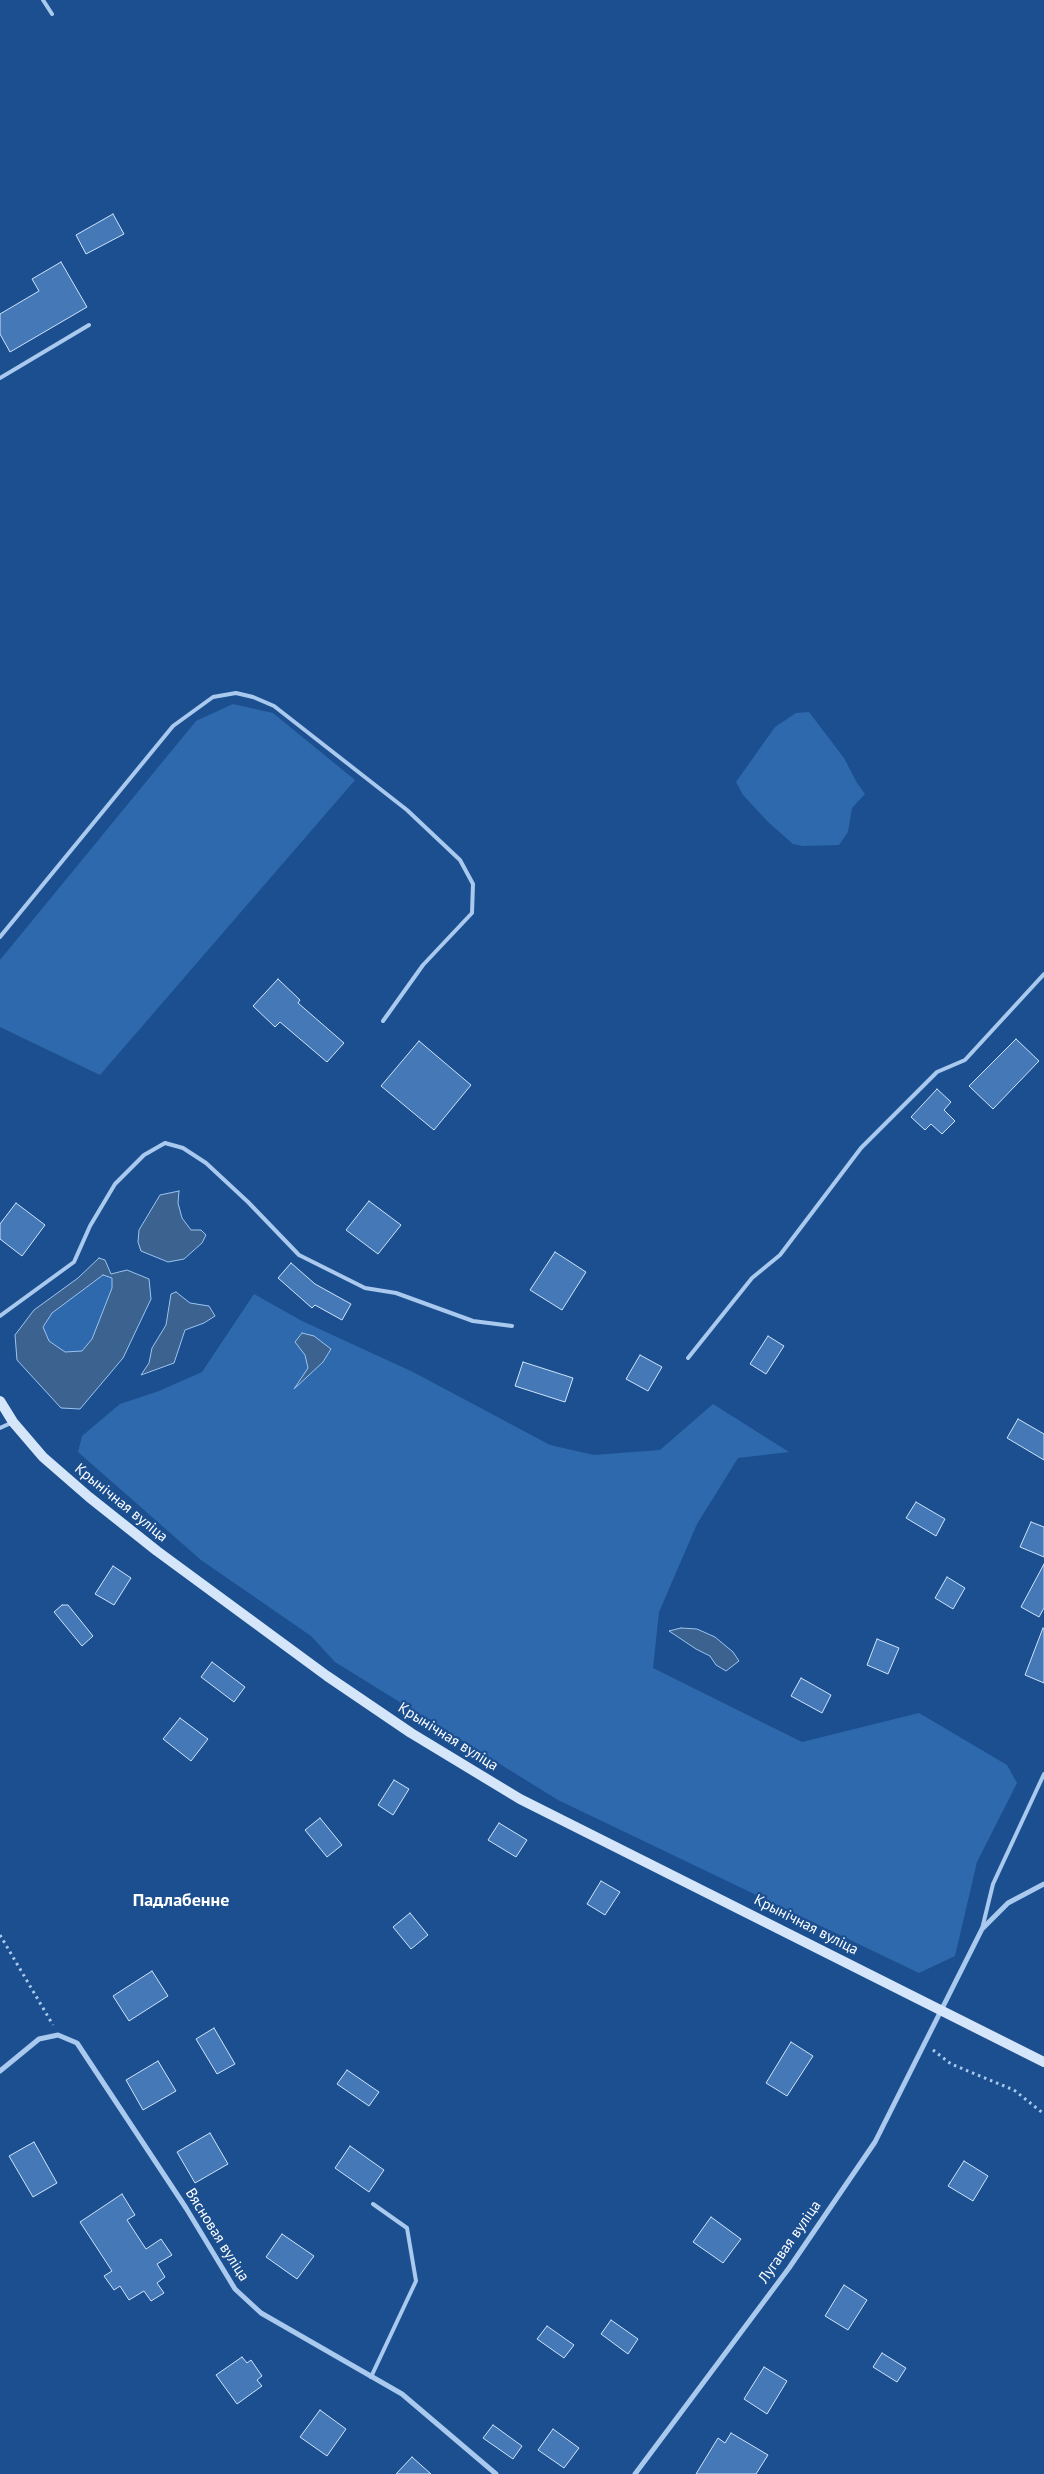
<!DOCTYPE html>
<html>
<head>
<meta charset="utf-8">
<style>
	body { margin:0 }
	canvas { display:block; background:#1b4f8f }
</style>
</head>
<body>
<canvas width="1044" height="2474"></canvas>
<script>
const context = document.querySelector('canvas').getContext('2d');
context.lineJoin = 'round';
function paint(path, color) {
  context.fillStyle = color;
  context.fill(path, 'evenodd');
}
function poly(rows) {
  const path = new Path2D();
  for (const r of rows) {
    path.moveTo(r[0], r[1]);
    for (let i = 2; i < r.length; i += 2) path.lineTo(r[i], r[i + 1]);
  }
  return path;
}
function trace(path, color, width, dash) {
  context.strokeStyle = color;
  context.lineWidth = width;
  context.lineCap = dash ? 'butt' : 'round';
  context.setLineDash(dash || []);
  context.stroke(path);
}
function label(font, color, halo, rows, align = 'center') {
  context.font = font + ' "PT Sans",sans-serif';
  context.lineWidth = 4.5;
  context.setLineDash([]);
  context.textBaseline = 'middle';
  context.strokeStyle = halo;
  context.fillStyle = color;
  for (const [text, x, y, turn = 0] of rows) {
    context.save();
    context.translate(x, y);
    context.rotate((+turn || 0) * Math.PI / 180);
    context.textAlign = isNaN(turn) ? turn : align;
    if (halo) context.strokeText(text, 0, 0);
    context.fillText(text, 0, 0);
    context.restore();
  }
}
const green = poly([
	[233,704,273,713,355,780,100,1075,0,1027,0,960,196,721],
	[809,712,844,758,857,783,865,794,852,808,848,832,839,845,803,846,793,844,768,822,743,795,736,782,775,727,796,713],
	[103,1275,112,1278,112,1288,92,1339,82,1351,65,1352,49,1341,43,1327,52,1313],
	[254,1294,302,1321,413,1372,550,1445,594,1455,660,1450,713,1404,789,1452,738,1458,697,1524,659,1612,653,1668,802,1742,919,1713,1007,1765,1017,1783,977,1862,955,1956,919,1973,558,1800,335,1662,311,1636,201,1560,78,1452,82,1436,120,1404,159,1391,202,1372]
]);
const water = poly([
	[179,1191,178,1203,182,1218,191,1230,201,1230,206,1235,202,1243,184,1259,168,1262,141,1251,138,1242,139,1230,160,1195,179,1191],
	[99,1258,105,1260,111,1274,127,1270,149,1279,151,1299,123,1358,80,1409,61,1408,17,1360,15,1335,34,1310,78,1278,99,1258],
	[103,1275,112,1278,112,1288,92,1339,82,1351,65,1352,49,1341,43,1327,52,1313,103,1275],
	[176,1292,190,1303,209,1306,215,1316,204,1323,185,1330,174,1363,141,1375,149,1363,152,1348,166,1325,171,1294,176,1292],
	[302,1333,314,1336,331,1349,323,1362,294,1389,308,1368,305,1355,295,1342,302,1333],
	[681,1628,697,1629,715,1637,733,1652,739,1661,726,1671,716,1665,710,1656,696,1649,669,1631,681,1628]
]);
const building = poly([
	[113,214,124,234,86,254,76,235,113,214],
	[61,262,87,307,10,352,0,334,0,314,39,291,32,279,61,262],
	[278,979,300,1000,298,1003,344,1043,327,1062,280,1022,275,1027,253,1006,278,979],
	[1016,1039,1039,1061,993,1109,969,1086,1016,1039],
	[419,1041,471,1085,434,1130,381,1086,419,1041],
	[937,1089,951,1102,944,1110,955,1121,942,1134,931,1124,925,1130,911,1117,937,1089],
	[369,1201,401,1225,378,1254,346,1230,369,1201],
	[16,1203,45,1225,22,1256,0,1239,0,1224,16,1203],
	[555,1252,586,1272,562,1310,530,1290,555,1252],
	[291,1263,315,1284,351,1304,342,1320,315,1305,312,1308,278,1278,291,1263],
	[768,1336,784,1346,766,1374,750,1364,768,1336],
	[640,1355,662,1367,648,1391,626,1379,640,1355],
	[523,1362,573,1378,565,1402,515,1386,523,1362],
	[1018,1419,1044,1434,1044,1460,1007,1438,1018,1419],
	[916,1502,945,1519,936,1536,906,1518,916,1502],
	[1031,1522,1044,1527,1044,1557,1020,1547,1031,1522],
	[1044,1564,1044,1608,1039,1617,1021,1607,1044,1564],
	[113,1566,131,1578,114,1605,95,1594,113,1566],
	[947,1577,965,1588,953,1609,935,1598,947,1577],
	[62,1605,68,1605,93,1636,82,1646,54,1612,62,1605],
	[1043,1628,1044,1629,1044,1683,1025,1675,1043,1628],
	[877,1639,899,1648,888,1674,867,1665,877,1639],
	[212,1662,245,1687,234,1702,201,1677,212,1662],
	[801,1678,831,1695,822,1713,791,1696,801,1678],
	[180,1718,208,1739,191,1761,163,1739,180,1718],
	[394,1780,409,1789,393,1815,378,1805,394,1780],
	[320,1818,342,1845,327,1857,305,1830,320,1818],
	[499,1823,527,1840,516,1857,488,1840,499,1823],
	[601,1881,620,1892,605,1915,587,1904,601,1881],
	[410,1913,428,1935,411,1949,393,1927,410,1913],
	[152,1971,168,1996,129,2021,113,1996,152,1971],
	[214,2028,235,2064,217,2074,196,2039,214,2028],
	[791,2042,813,2056,787,2096,766,2083,791,2042],
	[158,2061,176,2091,143,2110,126,2080,158,2061],
	[347,2070,379,2092,369,2106,337,2084,347,2070],
	[210,2133,228,2164,195,2183,177,2152,210,2133],
	[34,2142,57,2183,33,2197,9,2156,34,2142],
	[350,2146,384,2170,369,2192,335,2168,350,2146],
	[964,2161,988,2176,973,2201,948,2186,964,2161],
	[122,2194,135,2215,127,2220,146,2249,161,2239,172,2255,157,2264,165,2277,157,2283,164,2293,151,2301,144,2291,129,2300,120,2286,114,2290,104,2276,112,2271,80,2222,122,2194],
	[711,2217,741,2239,723,2263,693,2242,711,2217],
	[282,2234,314,2256,297,2279,266,2257,282,2234],
	[844,2285,867,2300,848,2330,825,2316,844,2285],
	[611,2320,638,2339,628,2354,601,2334,611,2320],
	[547,2326,574,2345,564,2358,537,2339,547,2326],
	[882,2353,906,2368,897,2382,873,2367,882,2353],
	[242,2357,247,2363,251,2360,262,2376,257,2380,262,2386,237,2404,216,2375,242,2357],
	[764,2367,787,2381,767,2414,744,2399,764,2367],
	[320,2410,346,2429,327,2456,300,2437,320,2410],
	[493,2425,522,2446,513,2459,483,2438,493,2425],
	[553,2429,579,2448,564,2468,538,2450,553,2429],
	[731,2433,768,2455,756,2474,696,2474,718,2438,725,2443,731,2433],
	[412,2457,431,2474,396,2474,412,2457]
]);
const path = poly([
	[0,1935,53,2025],
	[933,2050,951,2064,1014,2090,1044,2114]
]);
const lane = poly([
	[43,0,52,14],
	[0,378,89,325],
	[0,937,173,726,213,697,236,693,253,697,274,706,407,810,460,860,473,884,472,913,423,965,383,1021],
	[0,1316,74,1262,90,1226,115,1184,144,1155,165,1143,183,1148,206,1163,248,1202,299,1255,365,1288,396,1293,473,1321,512,1326],
	[688,1358,752,1278,780,1255,861,1148,937,1072,965,1060,1044,974],
	[0,1428,11,1423],
	[982,1929,993,1884,1044,1774],
	[371,2377,416,2281,407,2228,373,2204]
]);
const street = poly([
	[0,2071,39,2039,58,2035,77,2043,186,2208,235,2289,261,2313,402,2394,496,2474],
	[635,2474,789,2268,875,2142,982,1929,1008,1903,1044,1884]
]);
const secondary = poly([
	[0,1401,13,1422,43,1457,89,1497,157,1551,327,1676,411,1733,520,1799,1044,2062]
]);
const streetNames = [
	["Крынічная вуліца",121,1503,39],
	["Крынічная вуліца",448,1737,32],
	["Крынічная вуліца",806,1925,27],
	["Вясновая вуліца",217,2235,58],
	["Лугавая вуліца",790,2242,-55]
];
const quarterNames = [
	["Падлабенне",181,1901]
];
paint(green, '#2e69ad');
paint(water, '#3c6290');
trace(water, '#9cc4f0', 1);
paint(building, '#4478b7');
trace(building, '#cfe3fa', 1);
trace(path, '#a9c9ee', 3, [2.5, 4]);
trace(lane, '#a9c9ee', 4);
trace(street, '#a9c9ee', 5);
trace(secondary, '#d6e6fa', 10);
label('15px', '#fff', '#1b4f8f', streetNames);
label('bold 18px', '#fff', '#1b4f8f', quarterNames);
</script>
</body>
</html>
